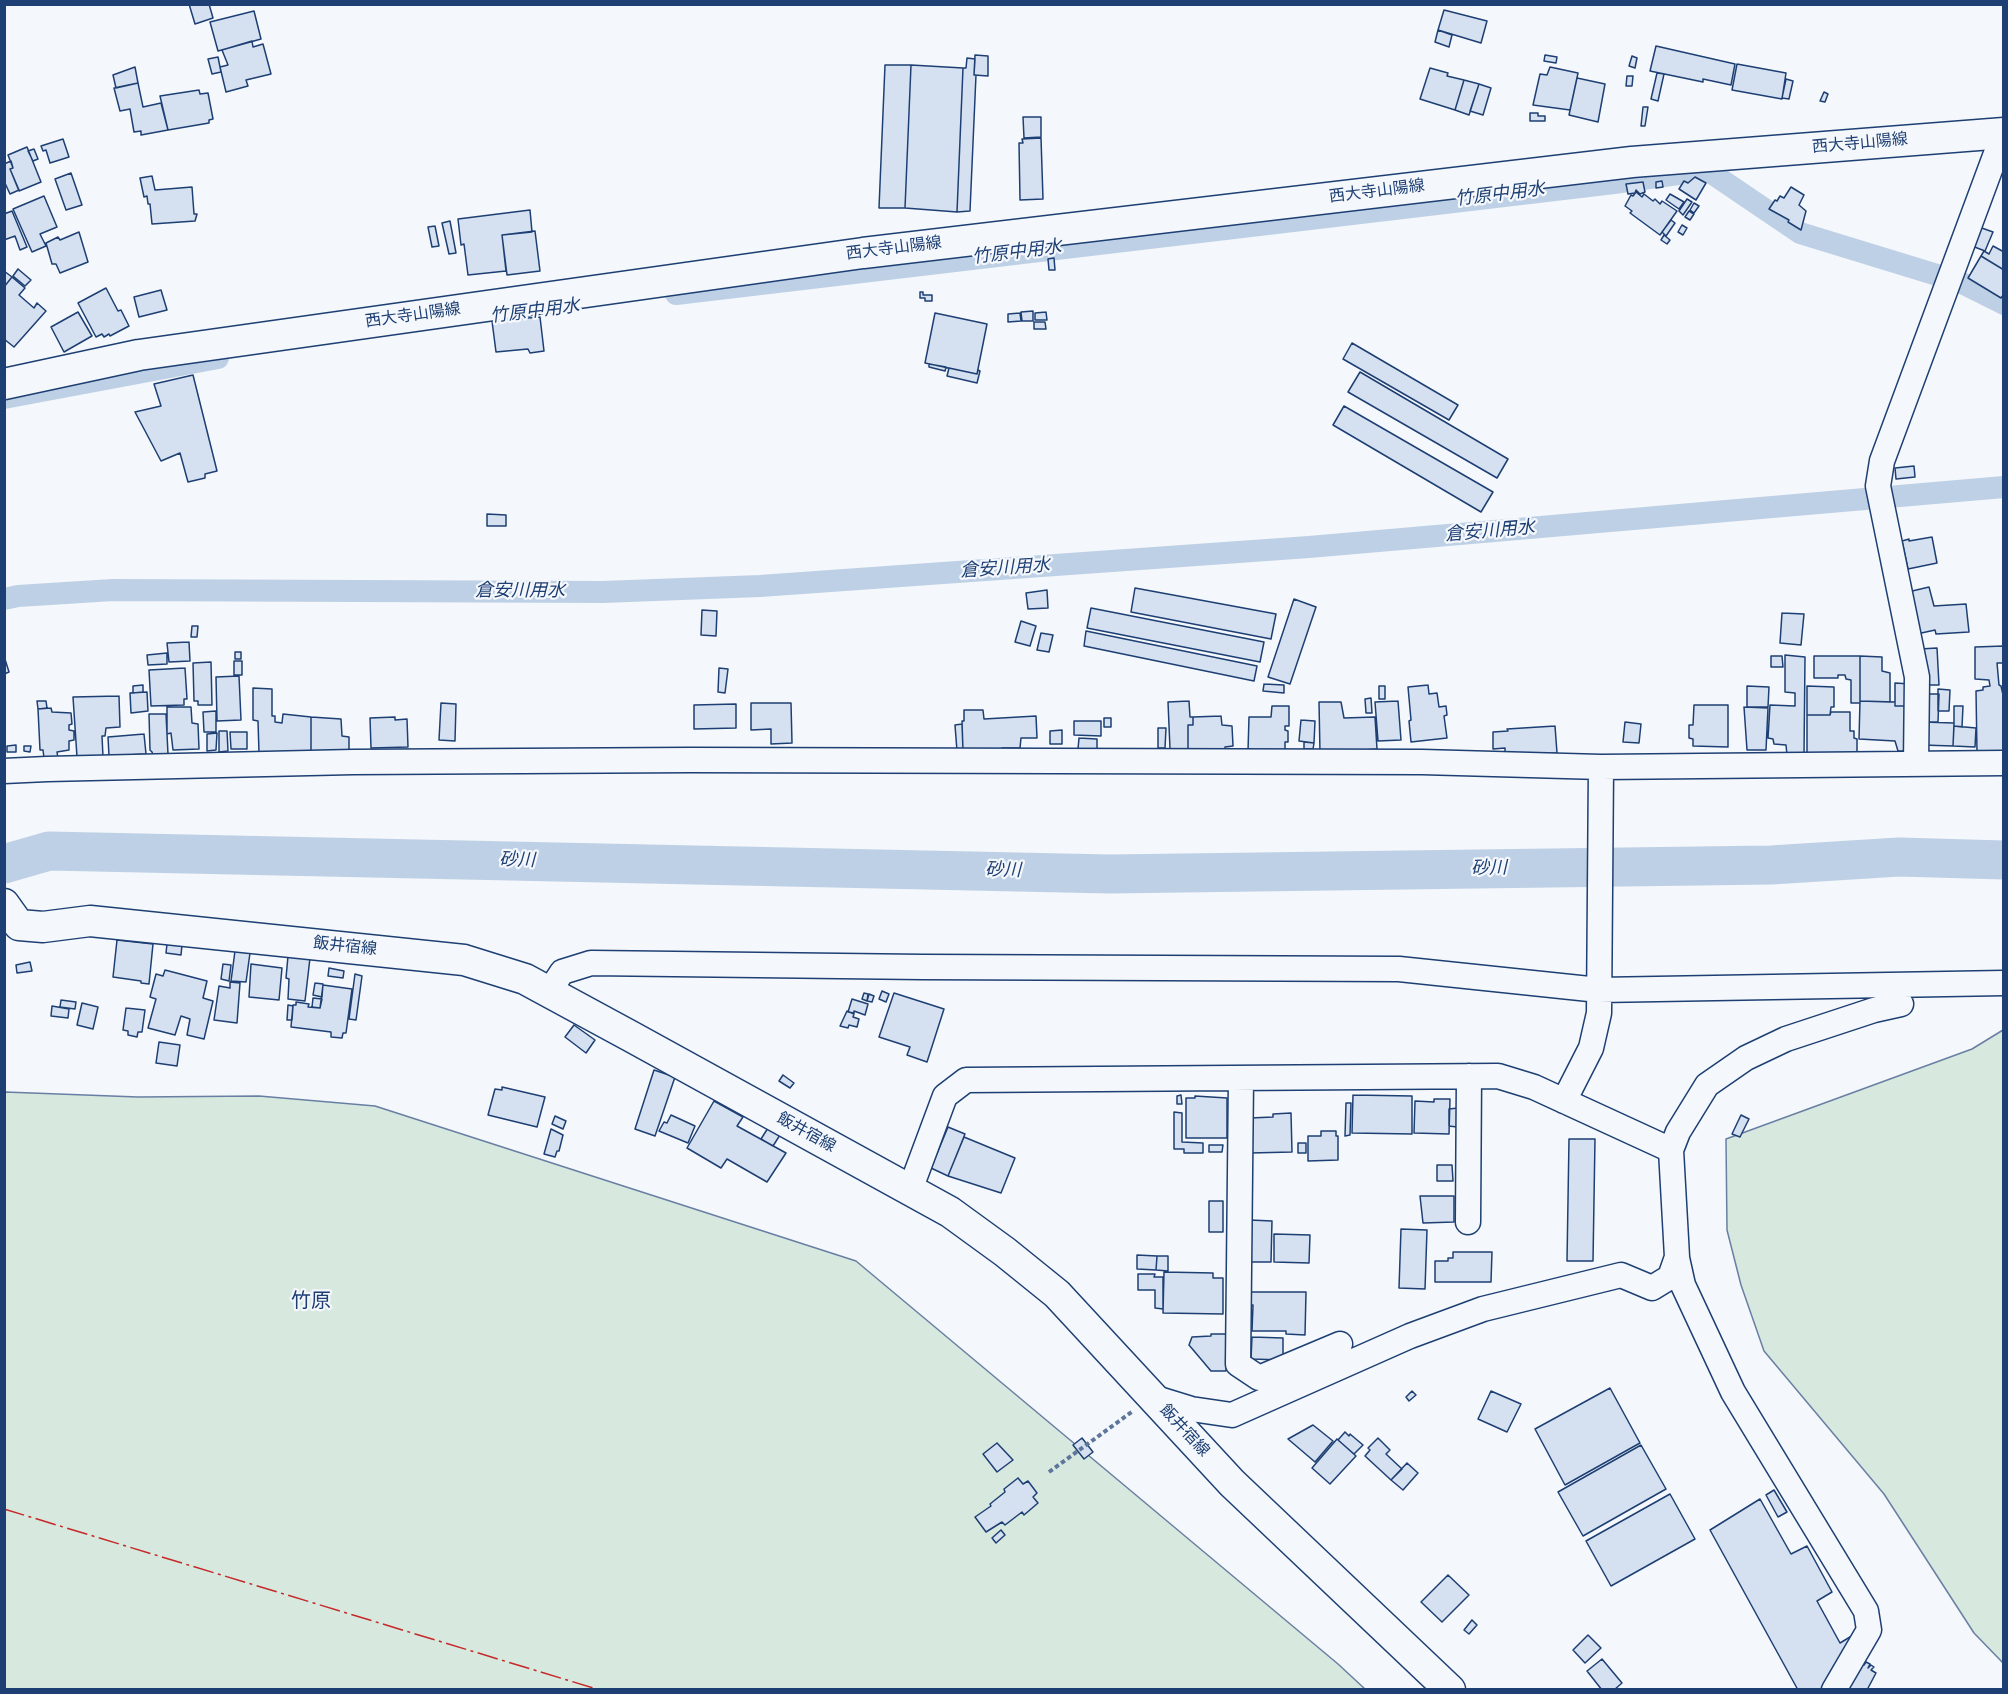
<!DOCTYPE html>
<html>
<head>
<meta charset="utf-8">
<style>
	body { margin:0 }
	#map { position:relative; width:2008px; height:1694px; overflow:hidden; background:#f4f7fb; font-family:"Titillium Web",sans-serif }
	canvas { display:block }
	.frame { position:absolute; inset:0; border:6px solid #1d3f73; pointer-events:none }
</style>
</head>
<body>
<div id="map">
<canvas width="2008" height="1694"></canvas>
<div class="frame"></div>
</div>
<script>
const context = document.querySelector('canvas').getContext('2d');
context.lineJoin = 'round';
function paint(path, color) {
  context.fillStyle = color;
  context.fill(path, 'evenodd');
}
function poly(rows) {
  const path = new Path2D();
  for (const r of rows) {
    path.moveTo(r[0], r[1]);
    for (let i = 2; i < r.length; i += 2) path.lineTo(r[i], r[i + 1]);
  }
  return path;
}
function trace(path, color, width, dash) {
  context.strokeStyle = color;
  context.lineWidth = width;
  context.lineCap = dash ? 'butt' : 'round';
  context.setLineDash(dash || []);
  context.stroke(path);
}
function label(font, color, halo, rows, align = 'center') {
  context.font = font + ' "Titillium Web","Noto Sans JP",sans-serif';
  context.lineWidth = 4.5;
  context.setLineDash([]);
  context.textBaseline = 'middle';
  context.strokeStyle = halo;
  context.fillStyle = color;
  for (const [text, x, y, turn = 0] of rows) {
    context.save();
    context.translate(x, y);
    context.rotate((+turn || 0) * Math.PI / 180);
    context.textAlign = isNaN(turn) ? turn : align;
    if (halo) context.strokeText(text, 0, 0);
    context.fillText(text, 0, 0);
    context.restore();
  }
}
const green = poly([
	[2003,1030,2003,1663,1974,1633,1884,1494,1764,1351,1741,1285,1727,1230,1726,1139,1972,1049,2003,1030],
	[5,1092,138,1097,259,1096,375,1106,856,1261,1338,1664,1365,1689,5,1690,5,1092]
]);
const canal = poly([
	[676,294,1614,183,1707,170,1800,233,1960,282,2004,304],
	[4,398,218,358],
	[4,599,18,596,113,590,603,592,760,586,1309,547,2004,487]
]);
const river = poly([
	[4,864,49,851,1110,874,1771,865,1899,857,2004,860]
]);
const building = poly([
	[189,4,209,4,213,18,195,24,189,4],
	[1444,10,1487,21,1481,43,1438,30,1444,10],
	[254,11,261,39,218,51,210,22,254,11],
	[1438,30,1452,35,1449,47,1435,42,1438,30],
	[252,41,253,47,263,44,271,74,246,80,248,86,226,92,220,67,228,65,222,50,252,41],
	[1656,46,1735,64,1731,85,1703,79,1703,82,1650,71,1656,46],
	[975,55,988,56,988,76,974,75,975,55],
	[1545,55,1557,57,1556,63,1544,61,1545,55],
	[1632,56,1637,58,1635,68,1629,66,1632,56],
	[218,57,221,72,212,74,208,59,218,57],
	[967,58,975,59,974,75,976,75,970,211,957,212,963,68,966,68,967,58],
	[1737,64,1786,73,1782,99,1732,90,1737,64],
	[885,65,911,65,905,208,879,208,885,65],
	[911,65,963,68,957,212,905,208,911,65],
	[135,67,138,83,116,88,113,75,135,67],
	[1550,67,1578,73,1570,110,1533,105,1540,74,1547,75,1550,67],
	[1430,68,1448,73,1447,76,1464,80,1455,110,1420,99,1430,68],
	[1657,73,1664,74,1658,101,1651,99,1657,73],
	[1627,76,1633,76,1632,86,1626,86,1627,76],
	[1577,78,1605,84,1598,122,1569,115,1577,78],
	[1786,79,1793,81,1789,99,1782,98,1786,79],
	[1464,80,1479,84,1469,115,1455,110,1464,80],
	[138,83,143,107,161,103,168,130,141,135,141,131,134,132,130,109,120,111,114,88,138,83],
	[1479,84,1491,88,1483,115,1470,111,1479,84],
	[199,90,200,94,208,93,213,119,209,120,209,123,168,130,160,96,199,90],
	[1824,92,1828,94,1825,102,1820,101,1824,92],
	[1643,107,1648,107,1645,126,1641,126,1643,107],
	[1530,113,1538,113,1538,116,1545,116,1545,121,1530,121,1530,113],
	[1023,117,1041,117,1041,137,1024,138,1023,117],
	[1041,138,1043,199,1020,200,1019,143,1023,143,1022,139,1041,138],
	[63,139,69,157,50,163,46,150,43,151,41,146,63,139],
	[27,147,41,182,19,191,10,169,13,168,8,155,27,147],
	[34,149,38,159,33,161,28,151,34,149],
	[11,161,13,168,10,169,19,190,10,194,4,181,4,164,11,161],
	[71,173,82,205,66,210,55,179,71,173],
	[152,176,155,190,192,187,194,214,197,214,195,221,152,224,150,204,148,204,147,196,144,197,140,178,152,176],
	[1695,177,1706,183,1696,200,1679,189,1684,181,1688,183,1695,177],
	[1662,181,1663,187,1656,188,1656,182,1662,181],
	[1643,182,1645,192,1640,194,1636,190,1635,193,1628,194,1626,184,1643,182],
	[1791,187,1804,195,1799,205,1806,211,1801,230,1788,222,1789,220,1769,209,1775,200,1777,201,1780,196,1784,198,1791,187],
	[1636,192,1642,197,1644,194,1653,201,1655,199,1660,204,1662,201,1677,211,1660,235,1630,213,1632,211,1625,206,1631,195,1633,196,1636,192],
	[1670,194,1684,202,1679,209,1666,200,1670,194],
	[44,196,57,227,40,234,46,246,32,252,13,209,44,196],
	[1687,199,1692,202,1683,215,1679,211,1687,199],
	[1694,203,1699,206,1694,213,1690,210,1694,203],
	[530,210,532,232,502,235,506,271,468,275,464,244,461,245,458,219,530,210],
	[12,211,27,247,20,250,15,236,4,240,4,214,12,211],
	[1689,211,1694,214,1690,220,1685,217,1689,211],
	[1671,220,1675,223,1666,236,1662,232,1671,220],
	[450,221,456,253,449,254,442,223,450,221],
	[1682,225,1687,228,1683,235,1678,232,1682,225],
	[435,226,439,246,432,247,428,227,435,226],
	[1979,227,1993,232,1985,251,1972,246,1979,227],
	[535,231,540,271,507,275,502,235,535,231],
	[79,232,88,262,60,273,56,264,52,264,46,243,58,237,60,240,79,232],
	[1664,235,1670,240,1667,244,1661,240,1664,235],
	[1993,246,2004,252,2004,270,1981,256,1984,251,1989,254,1993,246],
	[1981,256,2004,270,2004,294,2001,298,1968,278,1981,256],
	[1054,258,1055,270,1049,270,1048,259,1054,258],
	[18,269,31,280,25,286,13,276,18,269],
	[4,271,12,277,4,287,4,271],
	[12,277,25,288,19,295,34,308,37,303,46,311,14,347,4,339,4,287,12,277],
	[106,288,118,311,121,310,129,326,110,336,109,334,104,337,102,334,96,337,78,303,106,288],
	[161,290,167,310,139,317,134,297,161,290],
	[920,292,923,292,923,295,932,295,932,301,925,301,925,298,920,298,920,292],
	[1033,311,1033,321,1022,321,1021,312,1033,311],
	[78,312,92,336,64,352,51,327,78,312],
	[1046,312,1047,320,1035,320,1035,313,1046,312],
	[935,313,987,324,977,374,925,363,935,313],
	[1020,313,1021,321,1008,322,1008,314,1020,313],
	[540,317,544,351,530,353,528,349,496,352,492,321,540,317],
	[1034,322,1045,322,1046,329,1034,329,1034,322],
	[1352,343,1458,405,1449,420,1343,359,1352,343],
	[929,364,946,367,945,371,929,367,929,364],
	[949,368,977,374,978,370,980,371,977,383,947,376,949,368],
	[1360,372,1508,459,1497,478,1348,392,1360,372],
	[193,375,217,471,205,474,205,478,188,482,180,453,161,461,135,412,161,406,154,384,193,375],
	[1344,406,1493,492,1481,512,1333,425,1344,406],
	[1914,466,1915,477,1896,479,1895,468,1914,466],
	[487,514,506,515,506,526,487,526,487,514],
	[1932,537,1937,563,1908,569,1902,541,1909,539,1909,541,1932,537],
	[1929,587,1934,606,1966,604,1969,632,1936,634,1935,630,1917,634,1908,592,1929,587],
	[1135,588,1276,614,1271,639,1131,612,1135,588],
	[1047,590,1048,608,1028,609,1026,593,1047,590],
	[1294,599,1316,607,1290,684,1268,677,1294,599],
	[1091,608,1264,642,1260,662,1087,628,1091,608],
	[702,610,717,611,716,636,701,635,702,610],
	[1782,613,1804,614,1801,645,1780,643,1782,613],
	[1021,621,1036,626,1030,646,1015,642,1021,621],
	[192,626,198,626,197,637,191,637,192,626],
	[1086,631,1257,666,1254,681,1084,646,1086,631],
	[1041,633,1053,635,1049,652,1037,650,1041,633],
	[189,642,190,661,169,662,167,643,189,642],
	[2004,646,2004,663,1997,663,1999,685,2001,686,2004,699,2004,753,1977,753,1976,691,1983,690,1983,687,1990,686,1989,680,1975,679,1975,647,2004,646],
	[1937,648,1939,685,1922,685,1920,649,1937,648],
	[235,652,241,652,241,659,235,659,235,652],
	[167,653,167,664,148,665,147,655,167,653],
	[1785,655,1805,657,1804,755,1787,755,1786,745,1774,744,1773,739,1768,738,1770,705,1795,706,1795,693,1785,692,1785,655],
	[4,656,9,672,4,674,4,656],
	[1771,656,1782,656,1783,667,1771,667,1771,656],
	[1814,656,1860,656,1860,703,1851,703,1851,680,1846,679,1845,675,1838,675,1838,678,1814,678,1814,656],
	[1860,656,1882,657,1882,671,1890,673,1890,702,1860,701,1860,656],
	[234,661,242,661,242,675,234,675,234,661],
	[211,662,212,705,198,705,198,701,194,701,193,663,211,662],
	[185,668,187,699,184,699,184,705,151,706,149,670,185,668],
	[719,668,728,669,725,693,718,692,719,668],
	[239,676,241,720,217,721,216,677,239,676],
	[1895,683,1910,684,1910,706,1895,706,1895,683],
	[1264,684,1284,685,1284,693,1263,691,1264,684],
	[143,685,143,692,133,693,133,686,143,685],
	[1428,685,1429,694,1437,693,1439,707,1446,706,1447,715,1444,716,1447,738,1411,742,1409,721,1411,720,1408,687,1428,685],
	[1379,686,1385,686,1385,699,1379,699,1379,686],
	[1747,686,1769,687,1768,707,1747,707,1747,686],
	[1807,686,1834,687,1834,707,1831,707,1830,715,1807,715,1807,686],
	[253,688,272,689,272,716,275,716,275,722,282,723,283,714,311,717,311,755,259,753,258,721,253,720,253,688],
	[1938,689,1950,690,1949,711,1938,711,1938,689],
	[147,692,148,711,131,713,130,693,147,692],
	[1924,694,1939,694,1938,722,1923,722,1924,694],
	[119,696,120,727,106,728,105,736,102,736,103,757,77,757,73,697,119,696],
	[1371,698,1372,713,1366,713,1365,699,1371,698],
	[37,701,46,701,47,708,38,709,37,701],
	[1189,701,1190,717,1193,717,1193,725,1188,725,1188,749,1170,749,1168,702,1189,701],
	[1398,701,1401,740,1378,741,1375,702,1398,701],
	[1860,701,1895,702,1895,706,1910,706,1909,751,1898,751,1895,741,1859,739,1860,701],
	[1319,702,1341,702,1344,718,1375,717,1377,749,1320,753,1319,702],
	[441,703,456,704,455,741,439,740,441,703],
	[751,703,791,703,792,743,771,744,771,729,751,730,751,703],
	[736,704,736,728,694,729,694,705,736,704],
	[1694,705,1728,705,1728,747,1693,746,1693,739,1689,738,1689,725,1693,725,1694,705],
	[1272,706,1289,706,1289,726,1285,726,1285,730,1288,731,1288,742,1285,742,1285,752,1248,751,1249,717,1271,717,1272,706],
	[1954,706,1963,706,1962,727,1954,726,1954,706],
	[167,707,191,707,192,723,198,724,199,749,173,750,171,733,167,734,167,707],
	[1744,707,1768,708,1766,750,1747,750,1744,707],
	[51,708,52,712,71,713,72,724,69,725,69,730,74,731,74,740,69,741,69,750,57,752,58,758,44,758,43,750,40,750,38,709,51,708],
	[964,710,983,710,984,719,1036,716,1037,738,1021,738,1020,748,1002,748,1002,751,963,751,962,721,964,721,964,710],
	[216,711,216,732,204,732,203,712,216,711],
	[1831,712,1850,712,1850,731,1854,731,1854,738,1857,739,1857,755,1807,755,1807,715,1830,715,1831,712],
	[149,714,166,714,168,754,153,755,152,752,150,750,149,714],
	[1221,716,1222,725,1232,726,1233,746,1225,747,1225,751,1188,752,1188,725,1193,725,1193,717,1221,716],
	[311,717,341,719,342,736,349,737,349,753,311,755,311,717],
	[395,717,395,720,407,719,408,747,371,748,370,718,395,717],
	[1104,718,1111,718,1111,727,1104,727,1104,718],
	[1301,720,1315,721,1314,743,1299,741,1301,720],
	[1074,721,1101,721,1101,736,1074,735,1074,721],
	[1625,722,1641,724,1639,743,1623,742,1625,722],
	[1923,722,1954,723,1953,746,1922,745,1923,722],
	[962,724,963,750,957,751,955,725,962,724],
	[1555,726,1557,753,1505,756,1505,748,1493,749,1493,732,1508,731,1507,729,1555,726],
	[1954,726,1976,728,1975,747,1953,746,1954,726],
	[1158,728,1166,728,1165,748,1158,748,1158,728],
	[1062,730,1062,744,1050,744,1050,731,1062,730],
	[219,731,227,731,228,751,219,752,219,731],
	[230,732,247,732,247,749,231,749,230,732],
	[217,733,216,750,207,751,207,734,217,733],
	[144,734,146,754,109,756,108,737,144,734],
	[1079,738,1097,739,1097,749,1078,749,1079,738],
	[1304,742,1314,743,1313,749,1304,749,1304,742],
	[16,745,16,752,7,752,7,746,16,745],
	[24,746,31,746,30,752,24,751,24,746],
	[117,940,153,944,149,984,141,983,141,981,113,977,117,940],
	[167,944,182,945,181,955,166,953,167,944],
	[235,951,250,953,246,982,231,981,235,951],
	[288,956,310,958,305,1001,288,999,289,979,286,978,288,956],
	[30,962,32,971,17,973,16,965,30,962],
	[223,964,231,965,229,981,221,979,223,964],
	[251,964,282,968,279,1000,249,997,251,964],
	[329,968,344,971,343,978,328,976,329,968],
	[165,970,207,981,203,998,213,1001,204,1039,187,1035,190,1019,181,1016,175,1035,148,1028,156,999,150,997,156,974,163,976,165,970],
	[355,974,362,976,356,1020,349,1019,355,974],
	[230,982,240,983,237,1023,214,1020,219,986,230,988,230,982],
	[315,983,323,984,322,997,313,995,315,983],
	[323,985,352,989,346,1033,343,1033,342,1038,331,1037,331,1032,291,1027,293,1005,296,1005,296,1002,309,1004,308,1007,320,1008,323,985],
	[882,991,889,994,886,1002,879,999,882,991],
	[864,993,868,994,867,1001,862,999,864,993],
	[894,993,944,1009,927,1062,907,1055,910,1047,879,1037,894,993],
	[869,994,874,996,872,1002,867,1001,869,994],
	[313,998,322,999,320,1008,312,1007,313,998],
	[852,999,868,1004,865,1015,854,1011,854,1013,848,1012,852,999],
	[61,1000,76,1002,75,1009,60,1007,61,1000],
	[82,1003,98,1007,93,1029,77,1025,82,1003],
	[288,1005,293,1006,292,1020,287,1020,288,1005],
	[52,1006,69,1009,68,1018,51,1016,52,1006],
	[126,1008,145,1010,142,1032,138,1032,137,1037,128,1035,128,1031,123,1030,126,1008],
	[847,1011,854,1014,853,1017,859,1019,857,1027,849,1025,848,1028,840,1026,847,1011],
	[574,1025,595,1040,586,1053,565,1037,574,1025],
	[159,1042,180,1045,177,1066,156,1063,159,1042],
	[654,1070,675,1077,655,1136,635,1129,654,1070],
	[783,1075,794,1083,790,1088,779,1081,783,1075],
	[502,1087,545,1097,537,1127,488,1115,495,1089,502,1090,502,1087],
	[1181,1095,1182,1104,1177,1104,1177,1096,1181,1095],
	[1353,1095,1412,1096,1412,1134,1352,1133,1353,1095],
	[1195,1096,1227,1098,1227,1138,1186,1138,1186,1098,1195,1098,1195,1096],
	[1434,1099,1450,1099,1449,1134,1414,1133,1415,1101,1434,1102,1434,1099],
	[714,1101,743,1117,737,1126,786,1153,767,1182,727,1159,721,1168,687,1148,714,1101],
	[1346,1103,1351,1103,1350,1135,1345,1136,1346,1103],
	[1458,1108,1457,1127,1449,1126,1449,1109,1458,1108],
	[1174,1112,1182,1113,1182,1142,1203,1143,1203,1153,1184,1153,1184,1149,1174,1149,1174,1112],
	[1291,1113,1292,1152,1250,1153,1250,1118,1273,1117,1273,1114,1291,1113],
	[671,1115,695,1126,688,1143,659,1131,664,1122,667,1123,671,1115],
	[1741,1115,1749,1119,1740,1137,1732,1134,1741,1115],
	[555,1116,566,1121,563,1129,552,1124,555,1116],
	[948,1127,965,1134,948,1176,931,1168,948,1127],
	[768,1128,780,1135,773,1146,761,1139,768,1128],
	[551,1129,563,1135,559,1151,557,1151,555,1157,544,1154,551,1129],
	[1321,1131,1336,1131,1336,1136,1338,1136,1338,1160,1308,1161,1308,1136,1321,1136,1321,1131],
	[964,1137,1015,1158,1001,1193,948,1176,964,1137],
	[1569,1139,1595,1139,1593,1261,1567,1261,1569,1139],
	[1298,1143,1306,1143,1306,1153,1298,1153,1298,1143],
	[1209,1145,1223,1145,1222,1152,1209,1152,1209,1145],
	[1437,1165,1452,1165,1453,1181,1437,1181,1437,1165],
	[1420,1196,1454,1196,1454,1222,1423,1223,1420,1196],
	[1209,1201,1223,1201,1223,1232,1209,1232,1209,1201],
	[1250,1220,1272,1221,1271,1262,1249,1262,1250,1220],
	[1401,1229,1427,1230,1425,1289,1399,1288,1401,1229],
	[1274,1234,1310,1235,1309,1263,1274,1262,1274,1234],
	[1453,1252,1492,1252,1491,1282,1435,1282,1435,1261,1448,1261,1448,1258,1453,1258,1453,1252],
	[1137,1255,1157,1256,1156,1270,1137,1269,1137,1255],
	[1157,1256,1168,1256,1168,1271,1156,1270,1157,1256],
	[1164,1272,1213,1273,1213,1278,1223,1278,1223,1314,1163,1313,1164,1272],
	[1138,1274,1155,1274,1154,1277,1163,1277,1163,1309,1155,1308,1155,1290,1138,1290,1138,1274],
	[1250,1292,1306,1292,1305,1335,1286,1334,1286,1331,1252,1331,1253,1305,1250,1305,1250,1292],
	[1211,1334,1227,1334,1226,1371,1211,1371,1189,1345,1192,1337,1211,1336,1211,1334],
	[1252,1337,1283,1338,1283,1360,1251,1359,1252,1337],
	[1610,1388,1640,1443,1565,1485,1535,1429,1610,1388],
	[1412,1391,1416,1395,1409,1401,1406,1397,1412,1391],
	[1491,1391,1521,1404,1507,1432,1478,1419,1491,1391],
	[1313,1425,1333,1441,1315,1462,1288,1439,1313,1425],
	[1345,1432,1349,1436,1350,1434,1363,1445,1354,1454,1338,1440,1345,1432],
	[1082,1438,1093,1452,1084,1459,1073,1445,1082,1438],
	[1378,1438,1390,1450,1386,1454,1402,1469,1391,1480,1365,1456,1370,1450,1368,1448,1378,1438],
	[1337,1439,1356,1456,1330,1484,1312,1468,1337,1439],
	[997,1443,1013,1460,997,1472,983,1454,997,1443],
	[1641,1445,1666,1489,1583,1536,1558,1492,1641,1445],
	[1407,1463,1418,1473,1403,1490,1391,1480,1407,1463],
	[1018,1478,1023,1484,1028,1481,1037,1493,1033,1497,1038,1503,1024,1515,1022,1512,1005,1525,1002,1522,986,1532,975,1517,991,1506,990,1504,1005,1492,1004,1489,1018,1478],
	[1774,1490,1787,1512,1778,1517,1766,1495,1774,1490],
	[1670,1494,1695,1539,1611,1586,1586,1541,1670,1494],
	[1760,1499,1791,1554,1807,1546,1832,1592,1817,1601,1840,1643,1850,1637,1854,1641,1826,1690,1798,1690,1710,1530,1760,1499],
	[1001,1530,1005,1535,996,1543,992,1538,1001,1530],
	[1448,1575,1469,1595,1442,1622,1421,1602,1448,1575],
	[1472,1620,1477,1625,1469,1634,1464,1630,1472,1620],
	[1588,1635,1601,1648,1585,1663,1573,1650,1588,1635],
	[1602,1659,1622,1683,1614,1690,1602,1690,1587,1671,1602,1659],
	[1866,1662,1870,1664,1868,1668,1871,1665,1874,1667,1871,1670,1876,1673,1867,1690,1849,1690,1846,1688,1860,1663,1864,1665,1866,1662]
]);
const path = poly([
	[1049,1472,1133,1411]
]);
const minor = poly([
	[1916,764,1917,677,1878,486,1882,461,2004,132],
	[4,771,47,769,353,762,690,760,1422,762,1601,767,2004,763],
	[549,992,562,972,591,963,923,967,1399,969,1599,990,2004,983],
	[1241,1078,1238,1364,1259,1378,1340,1344],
	[1564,1101,1591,1048,1599,1013,1601,767],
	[910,1190,945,1096,966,1080,1498,1076,1534,1087,1671,1150],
	[1468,1222,1469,1076],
	[1677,1258,1683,1285,1733,1392,1866,1611,1869,1630,1834,1690],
	[1152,1397,1191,1409,1232,1415,1410,1336,1483,1309,1621,1275,1652,1288,1670,1277,1677,1257,1671,1150,1678,1132,1707,1085,1746,1058,1786,1039,1874,1010,1901,1004]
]);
const major = poly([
	[4,384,139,355,863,253,1632,162,2004,133],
	[4,904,19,925,43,927,90,921,464,960,525,979,632,1037,950,1212,1005,1252,1057,1294,1232,1483,1450,1690]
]);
const power = poly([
	[4,1509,600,1690]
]);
const streetNames = [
	["西大寺山陽線",1860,144,-5],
	["西大寺山陽線",1377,192,-7],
	["西大寺山陽線",894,249,-7],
	["西大寺山陽線",413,316,-8],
	["飯井宿線",345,947,6],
	["飯井宿線",806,1133,29],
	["飯井宿線",1184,1431,47]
];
const waterNames = [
	["竹原中用水",1500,195,-7],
	["竹原中用水",1017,253,-7],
	["竹原中用水",535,312,-7],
	["倉安川用水",1490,532,-5],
	["倉安川用水",1005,569,-4],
	["倉安川用水",520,592],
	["砂川",517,861,1],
	["砂川",1489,869,-1],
	["砂川",1003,871,1]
];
const quarterNames = [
	["竹原",311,1302]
];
paint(green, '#d7e8df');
trace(green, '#687fa3', 1.5);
trace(canal, '#bed0e5', 22);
trace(river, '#bed0e5', 39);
paint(building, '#d5e0f0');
trace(building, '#1d3f73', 1.5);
trace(minor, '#1d3f73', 27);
trace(major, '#1d3f73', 33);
trace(path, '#5e769c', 4, [4.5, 3]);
trace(minor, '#f4f7fb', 24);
trace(major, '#f4f7fb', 30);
trace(power, '#c62828', 1.5, [21, 4.5, 3, 4.5]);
label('16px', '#1d3f73', '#f4f7fb', streetNames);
label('italic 18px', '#1d3f73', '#f4f7fb', waterNames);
label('20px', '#1d3f73', '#f4f7fb', quarterNames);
</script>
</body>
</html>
